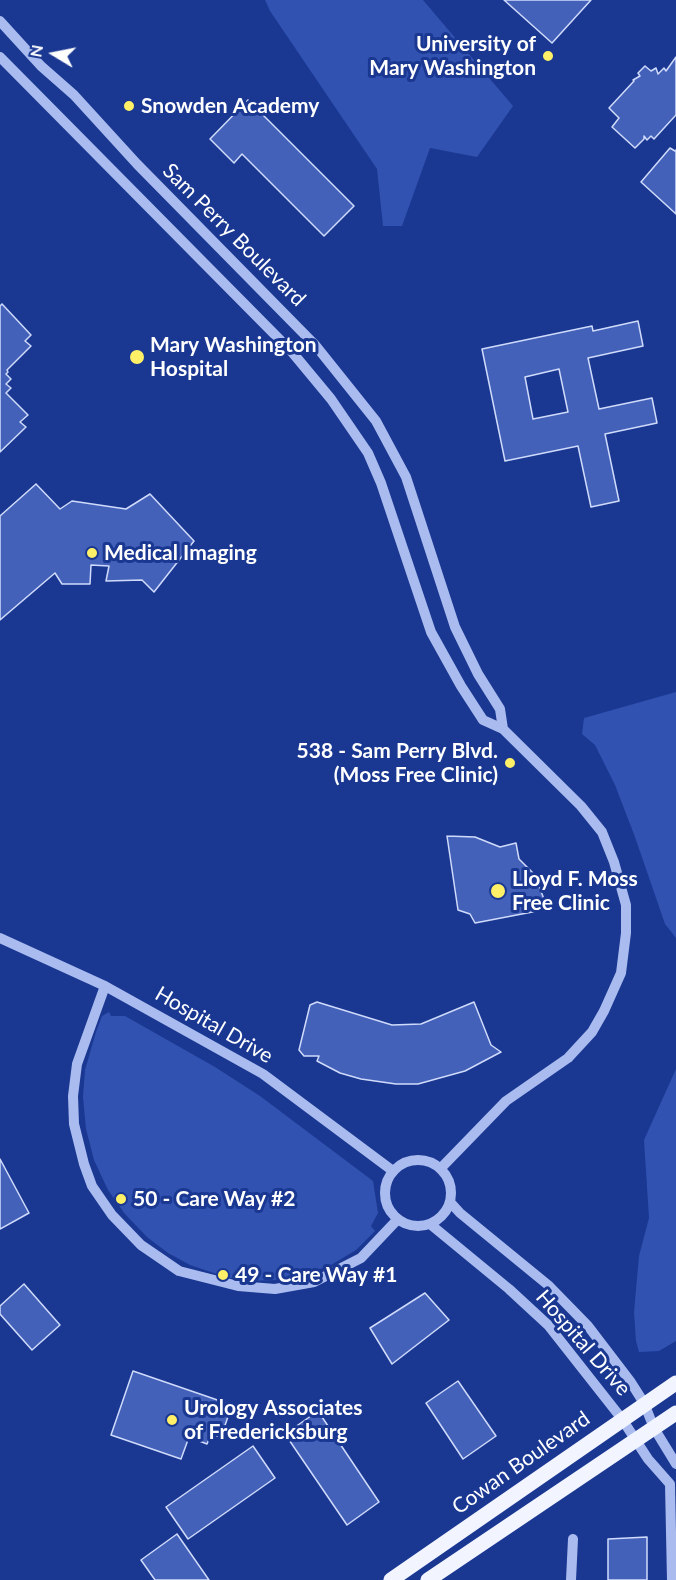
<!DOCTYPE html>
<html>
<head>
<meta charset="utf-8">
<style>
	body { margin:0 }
	#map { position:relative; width:676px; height:1580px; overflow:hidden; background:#1a3892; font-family:Lato,sans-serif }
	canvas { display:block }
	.north { position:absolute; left:24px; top:24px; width:60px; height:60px; -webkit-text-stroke:4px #1a3892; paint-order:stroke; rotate:280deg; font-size:16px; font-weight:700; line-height:24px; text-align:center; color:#fff }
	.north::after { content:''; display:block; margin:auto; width:21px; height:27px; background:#fff; clip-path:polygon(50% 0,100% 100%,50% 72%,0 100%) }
</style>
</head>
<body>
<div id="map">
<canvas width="676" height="1580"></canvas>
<div class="north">N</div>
</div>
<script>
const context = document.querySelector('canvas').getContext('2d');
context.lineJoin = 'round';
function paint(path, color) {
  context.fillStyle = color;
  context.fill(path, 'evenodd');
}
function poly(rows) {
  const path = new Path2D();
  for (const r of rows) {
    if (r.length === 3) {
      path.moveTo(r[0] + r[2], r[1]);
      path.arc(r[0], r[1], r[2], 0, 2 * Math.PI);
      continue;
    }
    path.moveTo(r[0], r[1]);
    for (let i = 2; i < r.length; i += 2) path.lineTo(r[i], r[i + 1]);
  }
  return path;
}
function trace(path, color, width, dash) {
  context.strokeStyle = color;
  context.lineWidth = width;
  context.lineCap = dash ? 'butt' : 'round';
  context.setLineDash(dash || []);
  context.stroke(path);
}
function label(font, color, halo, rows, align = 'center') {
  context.font = font + ' Lato,sans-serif';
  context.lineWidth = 6;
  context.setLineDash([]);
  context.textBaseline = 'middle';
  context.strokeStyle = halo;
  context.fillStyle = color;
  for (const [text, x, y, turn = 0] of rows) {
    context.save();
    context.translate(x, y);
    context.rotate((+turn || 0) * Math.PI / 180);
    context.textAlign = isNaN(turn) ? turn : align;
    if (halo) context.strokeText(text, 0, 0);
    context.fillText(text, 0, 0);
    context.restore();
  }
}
const green = poly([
	[265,0,423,0,513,106,477,157,430,148,402,226,383,226,377,169,270,11],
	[676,692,676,938,665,924,635,837,615,785,595,745,582,734,584,718],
	[109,1012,111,1016,125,1016,215,1067,260,1096,373,1181,378,1213,371,1226,375,1231,356,1250,331,1265,303,1275,275,1280,250,1281,226,1277,190,1265,168,1253,147,1237,125,1214,108,1190,94,1160,86,1129,83,1097,85,1070,96,1032,102,1016],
	[676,1069,676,1341,659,1351,639,1352,636,1341,634,1312,639,1256,649,1218,644,1140]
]);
const building = poly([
	[504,0,591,0,552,43,504,0],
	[676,57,676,115,654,139,651,136,647,140,644,136,644,139,635,148,612,127,619,118,609,108,634,81,633,80,640,76,638,73,645,66,651,71,656,68,658,74,664,68,666,71,676,57],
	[248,100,354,206,324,236,242,154,234,163,210,139,248,100],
	[670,148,675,151,676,150,676,214,641,182,670,148],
	[2,304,31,335,25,341,31,346,7,370,8,372,6,374,11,379,6,384,11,388,6,393,28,415,20,422,26,427,0,452,0,306,2,304],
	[638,321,643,346,588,358,599,409,652,398,657,423,605,434,619,501,591,507,578,446,505,461,482,349,592,326,593,331,638,321],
	[559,369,568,412,533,419,525,377,559,369],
	[36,484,60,509,72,501,126,509,150,494,194,541,154,592,142,580,106,581,109,566,91,565,90,584,62,584,55,573,0,620,0,516,36,484],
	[447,836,475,837,500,847,516,843,519,859,534,874,548,909,475,923,470,914,458,910,447,836],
	[317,1002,392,1025,421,1024,474,1002,491,1045,501,1052,465,1071,418,1084,396,1084,361,1079,340,1073,317,1061,319,1056,304,1056,299,1050,310,1005,317,1002],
	[0,1159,29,1213,0,1229,0,1159],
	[24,1284,60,1325,32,1350,0,1314,0,1306,24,1284],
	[425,1293,449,1320,392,1364,370,1328,425,1293],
	[133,1371,232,1405,221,1437,211,1434,207,1444,189,1437,181,1459,111,1435,133,1371],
	[458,1381,496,1436,463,1459,426,1403,458,1381],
	[318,1411,379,1502,347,1525,285,1434,318,1411],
	[253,1446,275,1478,188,1539,166,1507,253,1446],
	[177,1534,209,1580,155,1580,141,1560,177,1534],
	[647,1537,647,1580,608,1580,608,1539,647,1537]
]);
const minor = poly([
	[0,21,41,66,74,95,137,164,316,346,376,421,406,477,455,627,478,674,500,709,503,729],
	[0,57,292,352,331,399,368,453,381,483,431,632,461,686,483,720,503,729,581,806,602,832,614,862,626,905,626,933,621,973,604,1011,592,1032,568,1058,506,1101,441,1168],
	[0,938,105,986,263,1074,393,1171],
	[105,986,77,1064,73,1096,74,1124,84,1164,92,1186,112,1215,141,1245,179,1271,238,1286,275,1289,314,1282,361,1258,398,1219],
	[418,1193,33],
	[450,1202,460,1213,548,1285,588,1326,630,1381,644,1403,654,1428,676,1464],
	[430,1224,509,1289,548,1325,622,1419,648,1459,670,1484],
	[670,1484,672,1580],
	[571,1580,573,1539]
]);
const major = poly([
	[391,1580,676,1383],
	[428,1580,676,1413]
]);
const markers = [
	[548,56,6,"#fff068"],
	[129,106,6,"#fff068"],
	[137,357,8,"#fff068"],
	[92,553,6,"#fff068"],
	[510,763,6,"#fff068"],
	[498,891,8,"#fff068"],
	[121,1199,6,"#fff068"],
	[223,1275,6,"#fff068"],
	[172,1420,6,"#fff068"]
];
const poiNames = [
	["University of",536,44,"right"],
	["Mary Washington",536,68,"right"],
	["Snowden Academy",141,106],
	["Mary Washington",150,345],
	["Hospital",150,369],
	["Medical Imaging",104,553],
	["538 - Sam Perry Blvd.",498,751,"right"],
	["(Moss Free Clinic)",498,775,"right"],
	["Lloyd F. Moss",512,879],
	["Free Clinic",512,903],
	["50 - Care Way #2",133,1199],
	["49 - Care Way #1",235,1275],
	["Urology Associates",184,1408],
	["of Fredericksburg",184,1432]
];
const streetNames = [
	["Sam Perry Boulevard",234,235,45],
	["Hospital Drive",214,1025,30],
	["Hospital Drive",583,1343,49],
	["Cowan Boulevard",521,1463,-35]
];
paint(green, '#3152b1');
paint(building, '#4361b9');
trace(building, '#d0dbfb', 1.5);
trace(minor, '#aabcef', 10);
trace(major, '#f2f4ff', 15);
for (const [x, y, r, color] of markers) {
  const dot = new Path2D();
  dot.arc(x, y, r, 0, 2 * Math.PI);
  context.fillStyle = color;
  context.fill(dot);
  trace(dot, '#1a3892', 2);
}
label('bold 21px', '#fff', '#1a3892', poiNames, 'left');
label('21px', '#fff', '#1a3892', streetNames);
</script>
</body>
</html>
